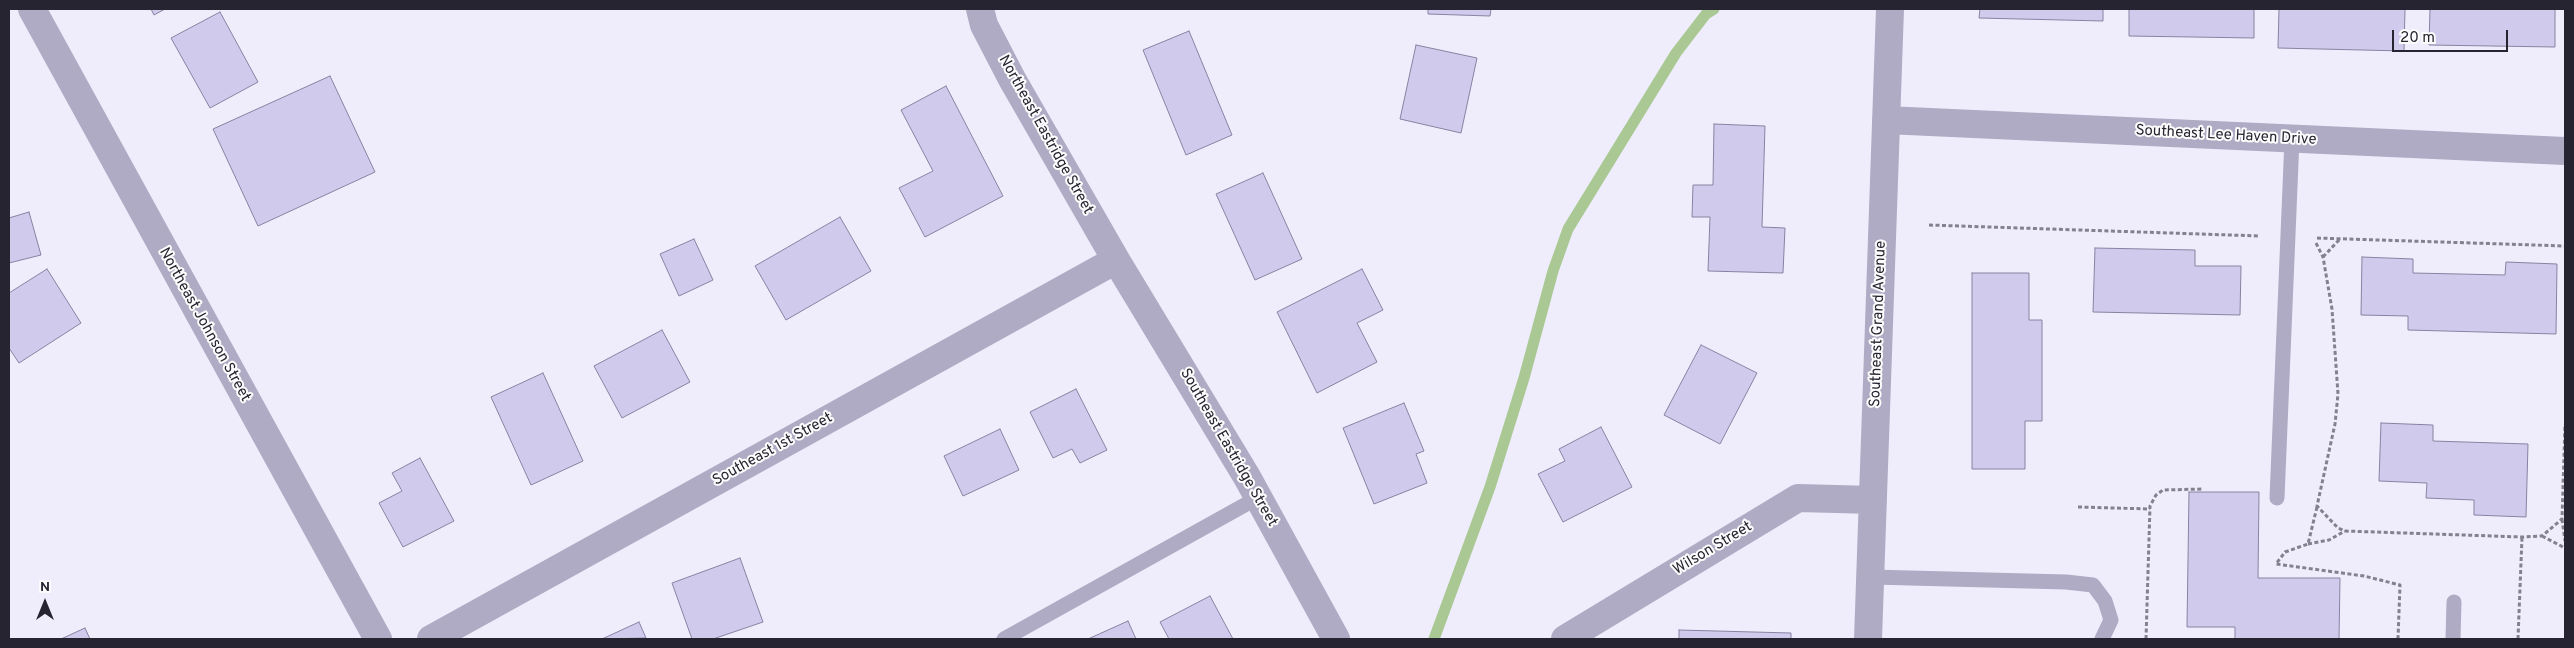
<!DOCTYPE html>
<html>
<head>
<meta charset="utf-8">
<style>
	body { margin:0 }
	#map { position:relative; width:2574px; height:648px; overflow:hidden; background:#efedfb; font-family:Overpass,sans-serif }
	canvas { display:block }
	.frame { position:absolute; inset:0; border:10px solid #272431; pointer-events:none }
	.north { position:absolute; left:20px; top:578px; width:50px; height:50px; -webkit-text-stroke:4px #fcfcfc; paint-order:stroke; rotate:0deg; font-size:14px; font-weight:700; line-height:20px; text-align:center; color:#272431 }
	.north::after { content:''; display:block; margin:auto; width:18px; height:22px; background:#272431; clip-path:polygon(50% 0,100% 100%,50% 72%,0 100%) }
	.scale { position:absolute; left:2392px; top:30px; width:116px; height:22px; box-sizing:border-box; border:2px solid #272431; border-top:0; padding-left:6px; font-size:15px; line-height:18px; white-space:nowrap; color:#272431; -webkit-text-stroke:4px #fcfcfc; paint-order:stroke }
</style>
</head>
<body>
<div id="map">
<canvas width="2574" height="648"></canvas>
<div class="frame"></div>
<div class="north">N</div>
<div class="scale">20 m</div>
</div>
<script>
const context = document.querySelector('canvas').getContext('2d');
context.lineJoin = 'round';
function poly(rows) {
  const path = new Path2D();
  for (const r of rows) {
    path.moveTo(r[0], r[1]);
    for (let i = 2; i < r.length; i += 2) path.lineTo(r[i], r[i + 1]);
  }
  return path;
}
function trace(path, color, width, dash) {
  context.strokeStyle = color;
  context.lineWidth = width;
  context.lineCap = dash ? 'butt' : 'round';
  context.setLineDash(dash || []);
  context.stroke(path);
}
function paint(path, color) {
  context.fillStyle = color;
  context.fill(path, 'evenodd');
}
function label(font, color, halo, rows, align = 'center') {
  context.font = font + ' Overpass,sans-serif';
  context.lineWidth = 4;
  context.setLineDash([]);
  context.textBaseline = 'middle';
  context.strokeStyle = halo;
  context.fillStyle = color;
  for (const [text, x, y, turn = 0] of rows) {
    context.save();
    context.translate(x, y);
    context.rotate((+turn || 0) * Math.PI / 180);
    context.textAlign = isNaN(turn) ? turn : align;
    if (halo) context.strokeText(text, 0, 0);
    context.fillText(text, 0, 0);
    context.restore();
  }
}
const stream = poly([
	[1434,639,1490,487,1524,378,1553,271,1568,229,1676,53,1706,14,1714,9]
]);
const building = poly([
	[151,9,165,9,154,15,151,9],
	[1428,9,1491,9,1490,16,1428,14,1428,9],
	[1980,9,2103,9,2103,21,1979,18,1980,9],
	[2129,9,2254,9,2254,38,2129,36,2129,9],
	[2279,9,2405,9,2404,51,2278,48,2279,9],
	[2430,9,2555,9,2555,47,2429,45,2430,9],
	[220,12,258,82,210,108,171,38,220,12],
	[1189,31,1232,135,1186,155,1143,50,1189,31],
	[1416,45,1477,58,1461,133,1400,119,1416,45],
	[330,76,375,172,258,226,213,129,330,76],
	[946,86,1003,196,925,237,899,188,933,171,901,110,946,86],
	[1714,124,1765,126,1762,227,1785,228,1783,273,1708,271,1710,217,1692,217,1693,185,1713,185,1714,124],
	[1263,173,1302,259,1255,280,1216,194,1263,173],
	[29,212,41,255,9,263,9,218,29,212],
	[840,217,871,271,786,320,755,266,840,217],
	[694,239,713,280,679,296,660,254,694,239],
	[2095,248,2195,250,2195,266,2241,266,2240,315,2093,312,2095,248],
	[2362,257,2413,259,2413,273,2505,275,2506,262,2557,264,2556,334,2408,330,2408,316,2361,315,2362,257],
	[47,269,81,323,19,363,9,348,9,293,47,269],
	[1362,269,1383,310,1357,323,1377,362,1317,393,1277,312,1362,269],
	[1972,273,2029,273,2029,320,2042,320,2042,421,2025,421,2025,469,1972,469,1972,273],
	[662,330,690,382,622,418,594,366,662,330],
	[1701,345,1757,373,1720,444,1664,415,1701,345],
	[543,373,583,461,531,485,491,397,543,373],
	[1076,389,1107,450,1080,463,1072,449,1053,458,1030,412,1076,389],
	[1404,403,1424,451,1416,454,1427,483,1374,504,1343,428,1404,403],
	[2381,423,2433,425,2433,441,2528,444,2526,517,2474,515,2474,500,2426,498,2427,483,2379,481,2381,423],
	[1601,427,1632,487,1563,522,1538,474,1565,461,1559,449,1601,427],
	[1000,429,1019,470,963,496,944,456,1000,429],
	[420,458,454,521,403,547,379,503,402,491,392,473,420,458],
	[2189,492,2259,492,2258,578,2340,578,2339,639,2235,639,2235,627,2187,627,2189,492],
	[740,558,763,622,713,639,692,639,672,583,740,558],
	[1210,596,1233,639,1169,639,1160,622,1210,596],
	[1128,621,1136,639,1088,639,1128,621],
	[639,622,646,638,602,639,639,622],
	[85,628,90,639,61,639,85,628],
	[1679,630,1791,633,1791,639,1679,639,1679,630]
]);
const path = poly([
	[1929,225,2260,236],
	[2317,238,2565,246],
	[2316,243,2323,257,2332,309,2338,394,2335,424,2317,506,2338,528,2345,531,2522,537,2542,536,2562,519,2565,424],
	[2323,257,2340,239],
	[2078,507,2150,509],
	[2317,507,2308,544,2285,552,2276,564,2364,576,2400,585,2398,639],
	[2562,519,2565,541],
	[2542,536,2565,548],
	[2308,544,2329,540,2345,531],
	[2146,639,2150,506,2156,495,2163,490,2203,489],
	[2518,639,2522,537]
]);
const service = poly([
	[2277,498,2292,139],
	[1871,577,2066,582,2093,585,2105,601,2111,620,2102,639],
	[1004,639,1259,497],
	[2453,639,2454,602]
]);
const minor = poly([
	[32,9,378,639],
	[980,9,984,25,1012,79,1116,260,1247,477,1336,639],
	[1886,120,2565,151],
	[431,639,1116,260],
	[1565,639,1798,498,1873,500],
	[1868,639,1890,9]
]);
const streetNames = [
	["Northeast Eastridge Street",1045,135,61],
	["Southeast Lee Haven Drive",2226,136,3],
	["Southeast Grand Avenue",1879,324,-88],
	["Northeast Johnson Street",204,325,61],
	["Southeast Eastridge Street",1228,448,60],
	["Southeast 1st Street",773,450,-29],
	["Wilson Street",1713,549,-31]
];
trace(stream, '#a9c893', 11);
paint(building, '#d0caec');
trace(building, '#8882a2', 1);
trace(path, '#83818e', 3, [4, 2.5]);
trace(service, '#afabc4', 15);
trace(minor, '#afabc4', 28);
label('15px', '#272431', '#fcfcfc', streetNames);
</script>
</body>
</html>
